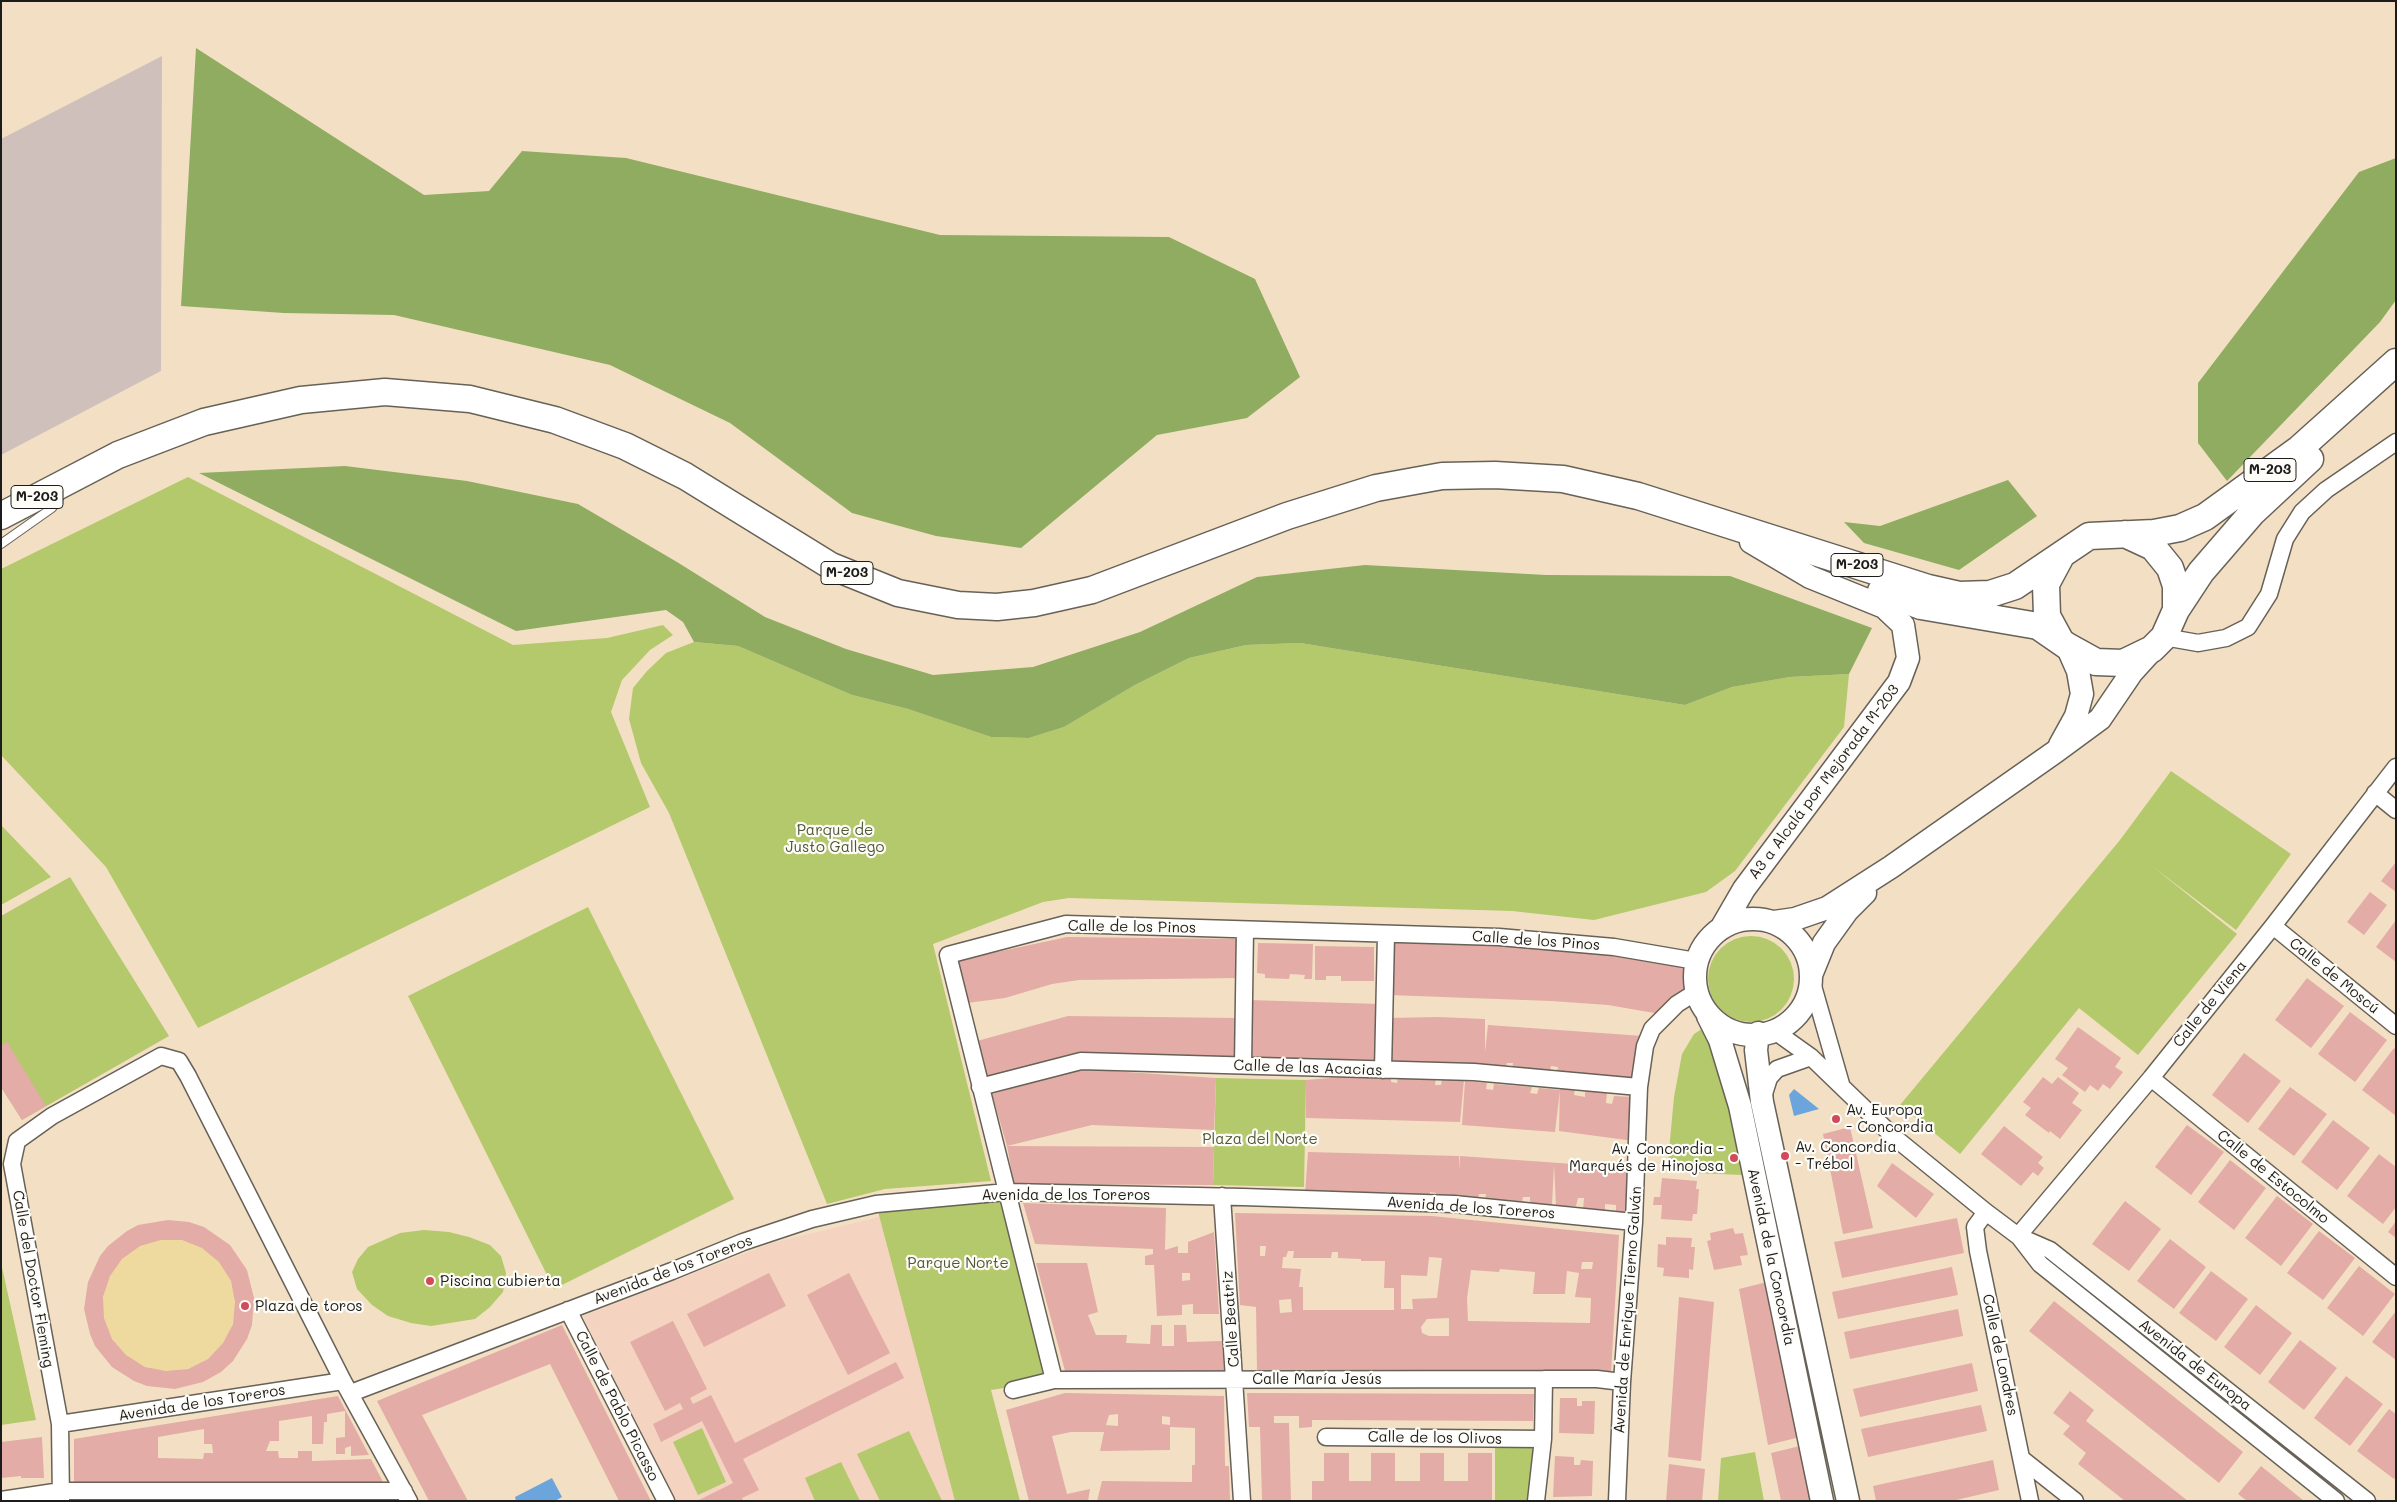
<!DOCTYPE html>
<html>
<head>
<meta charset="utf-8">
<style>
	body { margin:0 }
	#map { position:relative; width:2397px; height:1502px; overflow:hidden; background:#f3e0c4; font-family:Mali,sans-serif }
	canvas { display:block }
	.frame { position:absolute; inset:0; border:2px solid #1c1c1c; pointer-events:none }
</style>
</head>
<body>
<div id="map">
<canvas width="2397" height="1502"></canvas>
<div class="frame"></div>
</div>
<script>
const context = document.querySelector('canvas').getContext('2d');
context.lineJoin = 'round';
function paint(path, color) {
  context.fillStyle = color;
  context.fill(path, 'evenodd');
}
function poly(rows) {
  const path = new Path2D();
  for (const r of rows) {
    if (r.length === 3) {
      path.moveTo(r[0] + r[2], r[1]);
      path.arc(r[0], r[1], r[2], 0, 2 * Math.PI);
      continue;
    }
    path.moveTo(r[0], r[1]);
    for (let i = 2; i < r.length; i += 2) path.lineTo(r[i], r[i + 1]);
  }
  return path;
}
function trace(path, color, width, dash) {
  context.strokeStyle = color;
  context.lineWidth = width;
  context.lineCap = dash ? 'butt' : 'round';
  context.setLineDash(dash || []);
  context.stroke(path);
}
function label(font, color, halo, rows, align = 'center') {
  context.font = font + ' Mali,sans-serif';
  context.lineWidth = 4.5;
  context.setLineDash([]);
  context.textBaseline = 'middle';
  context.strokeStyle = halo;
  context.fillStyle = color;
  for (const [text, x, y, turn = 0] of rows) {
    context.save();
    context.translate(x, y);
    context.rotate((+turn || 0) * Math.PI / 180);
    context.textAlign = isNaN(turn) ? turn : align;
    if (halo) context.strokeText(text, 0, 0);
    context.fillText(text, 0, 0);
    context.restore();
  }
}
const built = poly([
	[883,1216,955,1501,676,1501,583,1316,772,1243]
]);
const industrial = poly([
	[162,56,161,371,1,455,1,139]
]);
const green = poly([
	[188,477,513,645,607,638,663,625,673,635,650,650,622,680,611,712,650,807,198,1028,106,867,1,755,1,569],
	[694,642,738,646,852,695,908,709,991,737,1029,738,1064,727,1135,685,1189,658,1246,645,1300,643,1685,705,1732,687,1790,677,1849,674,1844,727,1735,871,1706,892,1594,920,1512,911,1069,898,1043,902,933,944,991,1181,885,1189,827,1204,669,813,641,763,629,719,633,688,647,671,666,653],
	[2171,771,2291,854,2236,930,2152,866,2237,934,2138,1055,2079,1008,1960,1154,1900,1105,2120,840],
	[1,825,51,877,1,905],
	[70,877,169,1036,22,1120,1,1087,1,916],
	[588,907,734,1199,554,1289,408,996],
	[1751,979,43],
	[1705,1027,1722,1070,1744,1175,1667,1172,1674,1097,1682,1054,1694,1034],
	[1216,1078,1306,1080,1304,1187,1213,1185],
	[1007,1192,1054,1380,991,1390,1020,1501,955,1501,876,1204],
	[424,1230,449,1232,469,1237,490,1245,501,1256,506,1273,503,1292,490,1307,475,1319,431,1326,411,1323,388,1316,372,1305,357,1289,352,1272,358,1259,368,1247,400,1233],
	[1,1263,36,1420,1,1425],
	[702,1428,726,1482,698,1495,673,1442],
	[909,1431,942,1501,880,1501,857,1454],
	[1495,1447,1534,1448,1528,1501,1495,1501],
	[1755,1452,1764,1501,1718,1501,1721,1458],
	[841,1462,860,1501,815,1501,805,1478]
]);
const forest = poly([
	[196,48,424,195,489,191,522,151,626,158,940,235,1169,237,1255,279,1300,377,1247,418,1157,435,1021,548,936,536,852,513,730,423,610,365,394,315,284,313,181,306],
	[2396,158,2396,300,2380,322,2227,481,2198,443,2198,383,2359,172],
	[345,466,467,481,578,504,677,562,765,617,846,649,933,675,1033,667,1140,632,1257,577,1365,565,1546,575,1730,576,1872,628,1849,674,1790,677,1732,687,1685,705,1300,643,1246,645,1189,658,1135,685,1064,727,1029,738,991,737,908,709,852,695,738,646,694,642,683,622,666,610,516,631,199,473],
	[2008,480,2037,516,1959,570,1864,543,1844,522,1880,526]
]);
const sand = poly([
	[169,1305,66]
]);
const water = poly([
	[1794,1089,1819,1109,1794,1116,1789,1095],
	[552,1478,562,1497,555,1501,516,1501,515,1497]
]);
const building = poly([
	[2396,862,2396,892,2381,881],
	[2370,892,2387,905,2364,935,2347,922],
	[2396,920,2396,962,2376,947],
	[1067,937,1236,939,1238,978,1079,980,1052,984,1005,998,967,1003,955,961],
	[1258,943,1313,944,1312,979,1304,979,1305,975,1290,974,1289,979,1265,978,1265,974,1257,973],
	[1390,943,1488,944,1613,954,1686,968,1687,991,1660,1014,1608,1005,1551,1001,1389,995],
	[1315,946,1374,947,1374,981,1341,981,1341,976,1326,976,1326,980,1315,980],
	[2307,978,2344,1006,2311,1048,2275,1020],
	[1248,1000,1380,1004,1380,1060,1247,1057],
	[2350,1012,2387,1040,2355,1082,2318,1054],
	[1068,1016,1237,1018,1239,1058,1079,1059,986,1081,977,1041],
	[1438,1017,1485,1019,1485,1052,1488,1025,1643,1036,1634,1082,1557,1072,1558,1067,1551,1066,1550,1072,1512,1070,1513,1063,1507,1063,1505,1069,1387,1066,1387,1018],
	[2078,1027,2121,1058,2115,1067,2123,1072,2110,1089,2103,1084,2098,1091,2090,1085,2085,1092,2062,1075,2068,1068,2055,1059],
	[7,1042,46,1106,22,1120,1,1087,1,1045],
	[2394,1048,2396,1050,2396,1116,2362,1090],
	[2244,1053,2281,1081,2248,1123,2212,1095],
	[1081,1069,1216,1078,1214,1130,1092,1125,1007,1146,992,1094],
	[1368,1075,1391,1076,1391,1082,1397,1083,1398,1077,1436,1078,1435,1085,1441,1085,1442,1079,1464,1080,1460,1122,1306,1118,1306,1080],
	[2043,1077,2052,1084,2058,1077,2079,1093,2072,1103,2082,1110,2060,1139,2050,1131,2049,1133,2025,1115,2031,1108,2023,1102],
	[1465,1081,1487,1083,1486,1089,1493,1090,1494,1084,1532,1087,1530,1093,1537,1094,1539,1088,1560,1090,1555,1132,1462,1125],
	[1560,1085,1575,1089,1574,1095,1585,1097,1585,1091,1607,1092,1606,1103,1612,1104,1614,1096,1634,1097,1634,1141,1559,1131],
	[2290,1087,2327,1114,2294,1156,2258,1129],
	[2333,1120,2370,1148,2337,1190,2301,1162],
	[2187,1125,2224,1152,2191,1195,2155,1167],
	[2004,1126,2043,1157,2038,1163,2044,1168,2038,1176,2033,1172,2021,1186,1981,1154],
	[1850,1127,1873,1228,1843,1234,1823,1134],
	[1007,1146,1214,1147,1213,1185,1014,1184],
	[1308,1152,1459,1156,1459,1171,1460,1156,1630,1168,1630,1214,1616,1211,1616,1205,1605,1204,1605,1210,1583,1210,1584,1198,1578,1198,1576,1206,1556,1206,1554,1165,1552,1205,1530,1204,1530,1197,1523,1197,1522,1203,1485,1201,1486,1194,1479,1194,1478,1200,1436,1199,1436,1193,1430,1192,1429,1198,1391,1198,1392,1192,1385,1192,1384,1197,1305,1194],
	[2379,1154,2396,1167,2396,1207,2383,1224,2347,1196],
	[2230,1160,2266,1188,2234,1230,2198,1202],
	[1892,1163,1934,1194,1916,1218,1877,1186],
	[1662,1178,1697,1181,1696,1189,1699,1189,1697,1214,1693,1214,1692,1221,1661,1219,1662,1205,1653,1205,1654,1197,1660,1197],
	[2277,1196,2313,1224,2281,1266,2245,1238],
	[2125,1201,2161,1229,2129,1271,2092,1244],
	[1023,1203,1166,1208,1165,1250,1178,1246,1178,1253,1188,1253,1188,1242,1214,1232,1219,1314,1193,1314,1193,1304,1182,1305,1182,1315,1157,1316,1154,1265,1145,1265,1145,1256,1153,1254,1153,1249,1035,1244],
	[1182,1273,1190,1273,1190,1280,1182,1281],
	[1235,1213,1432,1216,1619,1235,1611,1373,1257,1372,1256,1307,1240,1305],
	[1260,1246,1266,1246,1265,1256,1260,1256],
	[1288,1251,1294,1251,1293,1258,1331,1258,1332,1252,1338,1252,1338,1258,1361,1259,1361,1261,1385,1261,1384,1288,1394,1288,1394,1310,1303,1310,1303,1287,1299,1287,1301,1269,1282,1268,1283,1257,1286,1257],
	[1429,1257,1442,1258,1437,1298,1412,1299,1413,1309,1401,1309,1401,1275,1427,1276],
	[1582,1262,1593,1262,1592,1269,1581,1269],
	[1500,1269,1535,1272,1533,1294,1565,1294,1567,1271,1579,1273,1575,1297,1591,1298,1590,1323,1468,1321,1467,1298,1471,1270,1499,1272],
	[1291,1299,1292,1312,1280,1313,1279,1300],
	[1449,1318,1449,1336,1429,1336,1422,1333,1421,1327,1427,1319],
	[1957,1218,1964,1253,1842,1278,1834,1242],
	[168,1220,189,1222,204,1227,230,1245,247,1270,254,1298,252,1325,247,1339,233,1361,221,1372,203,1382,175,1389,147,1386,134,1381,112,1367,95,1346,90,1334,84,1309,88,1282,100,1256,108,1246,127,1231,138,1225],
	[161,1240,182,1240,202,1248,219,1262,231,1281,235,1302,233,1324,223,1343,208,1359,188,1369,166,1371,145,1367,126,1355,112,1339,104,1318,103,1297,110,1276,122,1259,140,1246],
	[2396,1221,2396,1238,2388,1232],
	[1733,1228,1735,1234,1743,1233,1748,1255,1740,1256,1742,1265,1714,1270,1707,1241,1711,1240,1710,1233],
	[2319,1231,2355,1258,2323,1300,2287,1273],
	[1666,1237,1692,1238,1691,1247,1695,1247,1693,1270,1689,1269,1689,1278,1663,1276,1664,1268,1657,1267,1658,1244,1666,1245],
	[2170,1239,2206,1267,2174,1309,2137,1281],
	[1036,1263,1087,1263,1098,1312,1088,1315,1096,1335,1127,1335,1126,1343,1150,1344,1151,1325,1162,1325,1162,1346,1174,1346,1174,1325,1186,1325,1187,1342,1222,1341,1224,1371,1065,1371],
	[2359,1266,2395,1294,2363,1336,2327,1308],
	[1952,1267,1958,1295,1838,1319,1832,1292],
	[2211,1271,2248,1299,2216,1341,2179,1313],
	[769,1273,786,1306,704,1347,687,1314],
	[849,1273,890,1353,848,1375,807,1295],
	[1767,1282,1800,1437,1768,1445,1739,1289],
	[1679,1297,1714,1302,1701,1461,1668,1457],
	[2054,1301,2243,1452,2219,1483,2029,1331],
	[2256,1305,2292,1333,2260,1375,2224,1347],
	[1958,1309,1963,1336,1850,1359,1844,1332],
	[2396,1311,2396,1360,2372,1342],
	[673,1321,707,1389,690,1398,693,1404,711,1395,735,1443,896,1362,904,1378,743,1459,759,1490,742,1498,743,1501,697,1501,733,1483,702,1421,661,1442,653,1424,683,1409,680,1403,665,1411,630,1342],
	[562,1325,651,1501,619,1501,550,1364,422,1415,468,1501,429,1501,377,1401],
	[2300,1340,2337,1368,2304,1410,2268,1382],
	[1972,1363,1978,1391,1860,1417,1853,1389],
	[2346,1376,2383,1404,2350,1446,2314,1418],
	[2070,1391,2094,1410,2086,1421,2188,1501,2125,1501,2078,1464,2086,1453,2063,1434,2070,1426,2053,1413],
	[1065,1393,1224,1396,1225,1466,1229,1466,1230,1501,1097,1501,1102,1481,1192,1482,1192,1465,1195,1465,1195,1428,1170,1427,1170,1450,1100,1451,1104,1432,1071,1432,1052,1436,1067,1494,1090,1489,1088,1501,1029,1501,1006,1410],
	[1118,1414,1118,1426,1106,1425,1109,1415],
	[1162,1416,1170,1417,1170,1425,1162,1424],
	[1247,1393,1534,1394,1533,1421,1312,1420,1312,1427,1299,1428,1299,1416,1274,1416,1274,1423,1289,1423,1291,1501,1262,1501,1260,1427,1249,1427],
	[338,1396,369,1455,351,1456,351,1446,345,1448,345,1454,336,1454,336,1438,345,1437,345,1411,327,1414,327,1422,324,1422,323,1444,312,1444,312,1416,279,1421,279,1441,270,1441,266,1451,278,1451,279,1458,298,1458,298,1451,312,1451,312,1461,371,1459,383,1482,74,1483,74,1439],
	[204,1429,204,1444,212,1444,213,1453,204,1453,203,1459,158,1458,158,1437],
	[1560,1398,1577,1398,1577,1406,1582,1406,1582,1401,1595,1401,1594,1434,1559,1433],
	[1981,1405,1987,1431,1868,1457,1861,1429],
	[2389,1409,2396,1414,2396,1476,2394,1479,2357,1451],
	[42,1437,44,1478,21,1478,21,1476,1,1478,1,1442],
	[1800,1446,1812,1501,1781,1501,1771,1453],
	[1324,1453,1349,1453,1349,1481,1371,1481,1371,1453,1395,1453,1395,1481,1420,1481,1420,1453,1444,1453,1444,1481,1468,1481,1468,1453,1492,1453,1492,1501,1312,1501,1312,1481,1324,1481],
	[1555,1456,1574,1457,1574,1465,1580,1465,1581,1460,1593,1461,1592,1496,1553,1497],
	[1993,1460,1999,1490,1952,1501,1876,1501,1873,1486],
	[1669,1464,1705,1469,1702,1501,1666,1501],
	[2261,1466,2304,1501,2247,1501,2238,1494]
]);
const lane = poly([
	[1,544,52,508,61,495]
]);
const street = poly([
	[2164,637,2198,643,2226,638,2248,627,2269,594,2285,539,2302,512,2326,490,2396,442],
	[2375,793,2396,810],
	[2273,926,2396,1026],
	[1811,979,1841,1084],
	[1776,1032,1811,1057,1894,1137,1986,1212,2018,1236,2050,1250,2367,1501],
	[1243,1065,1245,930],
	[1383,1070,1386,935],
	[2151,1078,2396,1277],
	[980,1087,1081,1061,1474,1072,1639,1087],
	[1763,1097,1769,1078,1777,1069,1811,1057],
	[1222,1196,1242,1501],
	[1986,1212,1975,1227,1978,1251,2030,1501],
	[2018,1236,2151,1078,2273,926,2396,767],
	[2020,1238,2040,1264,2336,1501],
	[568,1310,666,1501],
	[1054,1380,948,955,1066,924,1499,937,1614,947,1696,961],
	[1013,1390,1054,1380,1544,1379,1597,1379,1622,1382],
	[351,1393,672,1271,743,1242,812,1219,876,1204,1007,1192,1243,1197,1454,1204,1634,1222],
	[60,1424,343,1381],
	[1326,1437,1543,1439],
	[2022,1459,2075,1501],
	[1,1500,61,1491,404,1491],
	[61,1501,60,1424,12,1164,17,1141,52,1116,161,1056,179,1061,188,1076,343,1381,409,1501],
	[1536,1501,1543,1439,1544,1379],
	[1617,1501,1622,1382,1634,1222,1639,1087,1645,1046,1652,1029,1677,1004,1696,992]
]);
const secondary = poly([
	[2060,745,2076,716,2082,694,2078,671,2067,646],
	[1753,977,58],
	[1774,922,1795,919,1827,908,1891,867,2055,752,2100,719,2132,672,2152,650],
	[1722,927,1744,889,1899,682,1908,658,1903,625,1884,607,1810,577,1751,542],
	[1811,975,1824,943,1847,911,1865,893],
	[1708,1016,1720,1040,1740,1106,1822,1501],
	[1758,1033,1756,1050,1762,1102,1848,1501]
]);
const primary = poly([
	[1,516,118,455,204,422,301,400,385,392,470,399,555,420,625,446,685,476,831,566,898,593,958,605,997,607,1034,603,1092,590,1287,516,1376,488,1442,476,1495,475,1563,479,1638,496,1928,588,1959,595,1990,594,2015,586,2089,536,2154,533,2180,528,2205,517,2299,449,2396,362],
	[2125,534,2153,547,2170,568,2176,586,2176,610],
	[1881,591,1921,606,2038,626,2067,646,2096,662,2123,663,2152,649,2164,637,2176,610,2201,572,2252,513,2310,459],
	[2060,640,2047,616,2046,584,2061,556]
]);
const markers = [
	[1836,1119,5,"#d1495b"],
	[1785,1156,5,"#d1495b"],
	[1734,1158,5,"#d1495b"],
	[430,1281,5,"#d1495b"],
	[245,1306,5,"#d1495b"]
];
const shields = [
	[2270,470,52],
	[37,497,52],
	[1857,565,52],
	[847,573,52]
];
const shieldNames = [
	["M-203",2270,470],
	["M-203",37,497],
	["M-203",1857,565],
	["M-203",847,573]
];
const streetNames = [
	["A3 a Alcalá por Mejorada M-203",1824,782,-53],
	["Calle de los Pinos",1132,927,1],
	["Calle de los Pinos",1536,941,4],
	["Calle de Moscú",2334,976,39],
	["Calle de Viena",2210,1004,-51],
	["Calle de las Acacias",1308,1068,2],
	["Calle de Estocolmo",2273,1177,39],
	["Avenida de los Toreros",1066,1195],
	["Avenida de los Toreros",1471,1208,4],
	["Avenida de la Concordia",1771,1257,78],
	["Avenida de los Toreros",673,1270,-21],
	["Calle del Doctor Fleming",33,1279,80],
	["Avenida de Enrique Tierno Galván",1628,1310,-86],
	["Calle Beatriz",1231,1319,-94],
	["Calle de Londres",2000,1355,78],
	["Avenida de Europa",2195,1365,38],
	["Calle María Jesús",1317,1379],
	["Avenida de los Toreros",202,1403,-9],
	["Calle de Pablo Picasso",617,1406,63],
	["Calle de los Olivos",1435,1438,1]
];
const parkNames = [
	["Parque de",835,830],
	["Justo Gallego",835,847],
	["Plaza del Norte",1260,1139],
	["Parque Norte",958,1263]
];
const poiNames = [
	["Av. Europa",1846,1110],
	["- Concordia",1846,1127],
	["Av. Concordia",1795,1147],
	["- Trébol",1795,1164],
	["Av. Concordia -",1724,1149,"right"],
	["Marqués de Hinojosa",1724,1166,"right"],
	["Piscina cubierta",440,1281],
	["Plaza de toros",255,1306]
];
paint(built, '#f4d3c0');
paint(industrial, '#d0c0bc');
paint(green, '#b4c86c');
paint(forest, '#8fac60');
paint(sand, '#eeda9e');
paint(water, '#6ca5db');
paint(building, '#e3aca6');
trace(lane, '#676157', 10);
trace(street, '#676157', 19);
trace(secondary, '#676157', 25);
trace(primary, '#676157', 29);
trace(lane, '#fff', 8);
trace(street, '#fff', 16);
trace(secondary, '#fff', 22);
trace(primary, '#fff', 26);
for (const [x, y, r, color] of markers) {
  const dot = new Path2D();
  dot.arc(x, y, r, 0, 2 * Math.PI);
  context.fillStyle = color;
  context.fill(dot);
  trace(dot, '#fdfcf7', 2);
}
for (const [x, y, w] of shields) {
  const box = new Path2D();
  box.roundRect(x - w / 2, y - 11.5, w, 23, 4);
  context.fillStyle = '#fdfcf7';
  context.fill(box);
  trace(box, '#1c1c1c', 1);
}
label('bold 14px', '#1c1c1c', null, shieldNames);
label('15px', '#1c1c1c', '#fdfcf7', streetNames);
label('15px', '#515838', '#fdfcf7', parkNames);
label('15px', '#1c1c1c', '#fdfcf7', poiNames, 'left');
</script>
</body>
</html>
